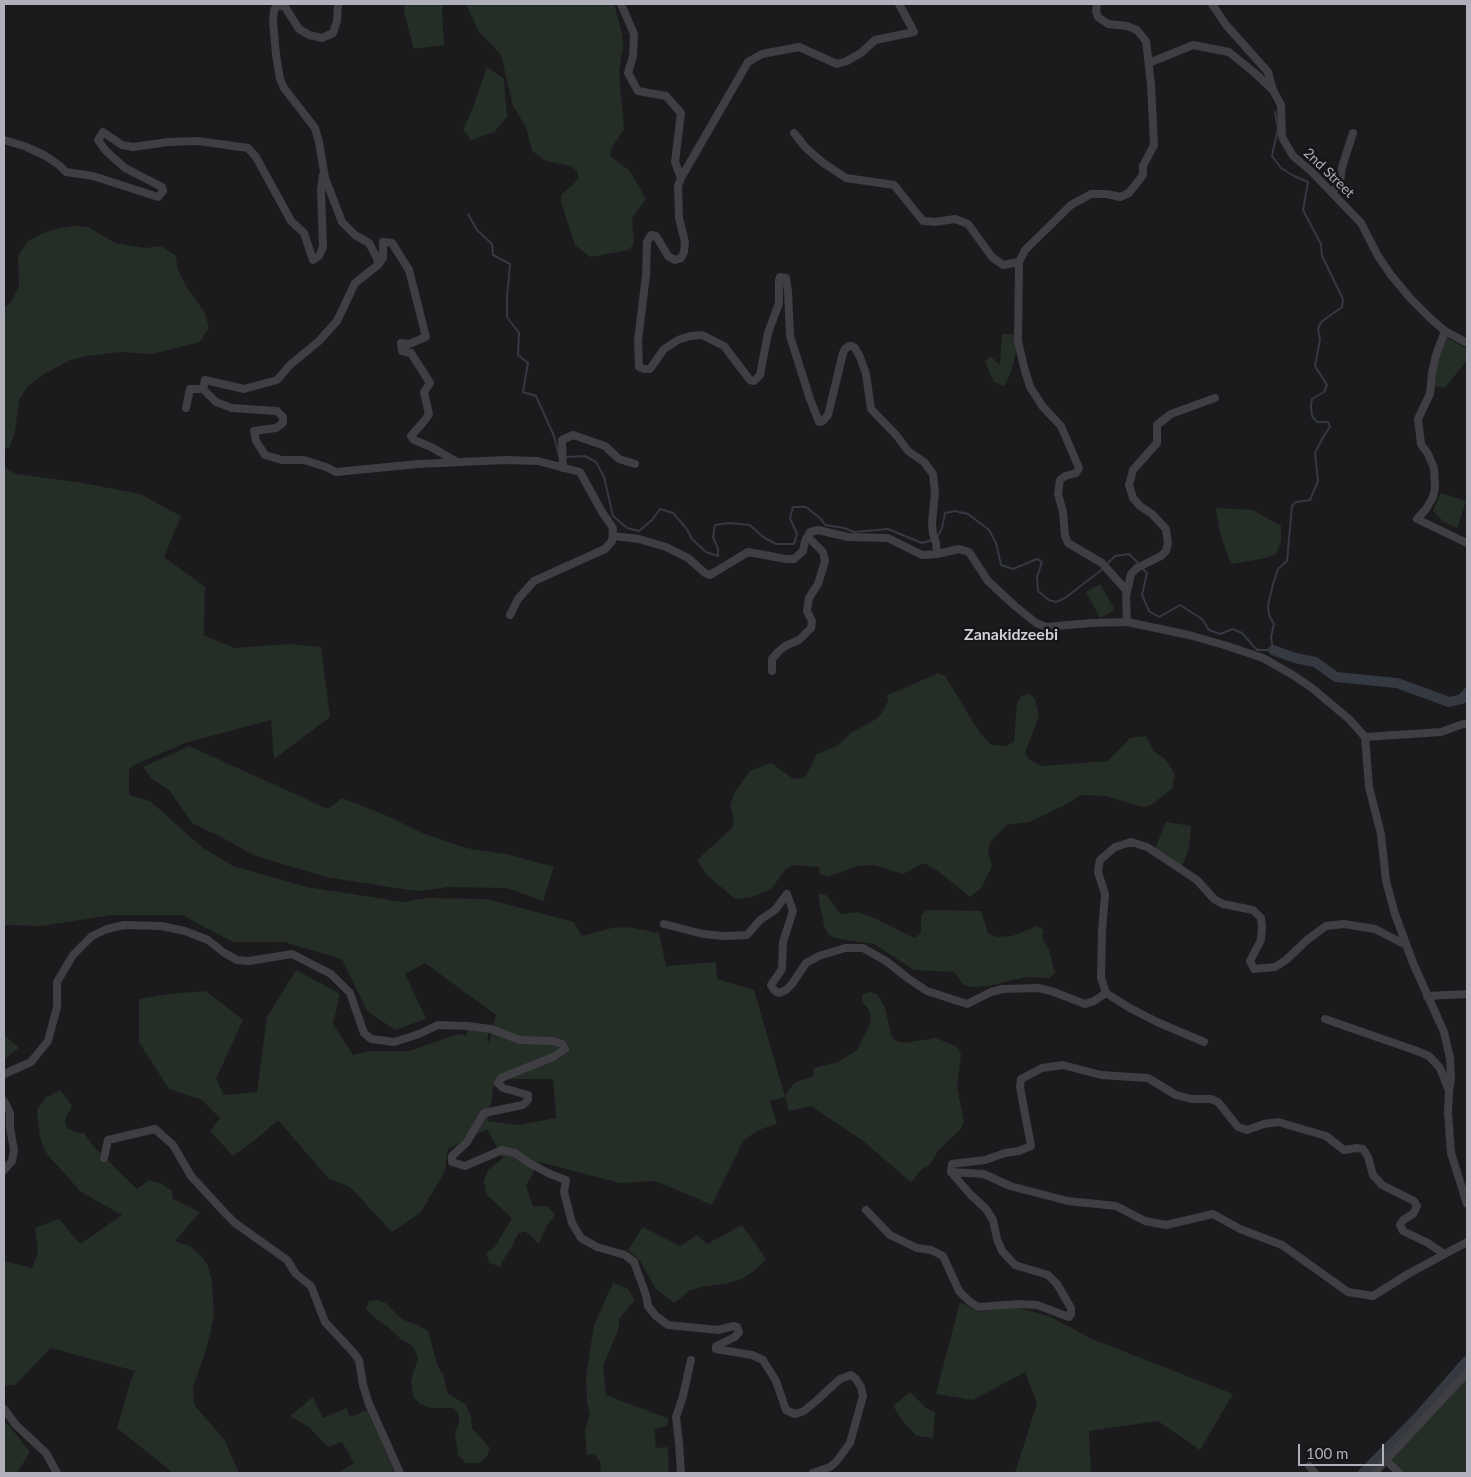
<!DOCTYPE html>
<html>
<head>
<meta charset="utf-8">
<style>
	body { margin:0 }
	#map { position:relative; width:1471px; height:1477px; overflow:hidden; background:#1b1b1d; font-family:Lato,sans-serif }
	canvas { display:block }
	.frame { position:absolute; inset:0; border:5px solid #afb0bb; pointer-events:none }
	.scale { position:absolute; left:1298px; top:1444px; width:86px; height:22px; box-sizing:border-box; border:2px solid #afb0bb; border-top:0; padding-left:6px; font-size:15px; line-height:18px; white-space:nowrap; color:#afb0bb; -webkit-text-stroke:4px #161618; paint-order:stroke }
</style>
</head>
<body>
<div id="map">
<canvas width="1471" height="1477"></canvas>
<div class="frame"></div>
<div class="scale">100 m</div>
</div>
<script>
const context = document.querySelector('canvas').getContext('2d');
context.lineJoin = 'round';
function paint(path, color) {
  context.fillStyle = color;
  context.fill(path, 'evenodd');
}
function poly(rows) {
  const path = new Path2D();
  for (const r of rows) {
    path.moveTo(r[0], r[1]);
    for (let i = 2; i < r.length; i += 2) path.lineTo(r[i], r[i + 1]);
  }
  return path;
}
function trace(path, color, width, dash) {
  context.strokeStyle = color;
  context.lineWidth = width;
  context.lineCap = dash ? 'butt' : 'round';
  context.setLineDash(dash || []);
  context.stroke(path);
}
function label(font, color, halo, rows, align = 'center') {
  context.font = font + ' Lato,sans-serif';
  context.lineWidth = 5;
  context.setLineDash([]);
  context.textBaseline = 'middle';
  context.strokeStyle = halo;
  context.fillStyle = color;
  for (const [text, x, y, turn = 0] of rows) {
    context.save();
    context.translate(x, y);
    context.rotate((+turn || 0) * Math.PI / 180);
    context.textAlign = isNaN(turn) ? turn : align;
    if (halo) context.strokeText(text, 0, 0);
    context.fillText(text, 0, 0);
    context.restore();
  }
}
const green = poly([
	[405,4,443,4,442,12,444,45,414,49,404,12],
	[466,4,614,4,622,33,623,48,619,71,624,129,611,149,610,156,630,171,646,199,632,218,634,243,629,250,590,257,575,245,561,202,561,195,579,179,577,171,570,166,546,161,532,151,526,127,513,106,501,55,479,32],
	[487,67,504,79,507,117,494,132,471,140,463,129,471,113],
	[73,226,88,227,115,243,145,248,161,246,175,255,179,272,186,286,205,313,209,328,200,342,152,354,120,352,87,356,70,360,41,376,28,386,19,400,15,431,10,447,4,449,4,309,12,301,19,286,18,256,27,242,41,234,56,229],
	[1002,334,1014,334,1017,349,1011,372,1004,386,994,382,985,362,990,356,1000,365],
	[1446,337,1467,349,1467,360,1445,388,1432,386,1436,365],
	[4,467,16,474,77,482,140,494,181,516,164,557,205,587,204,635,234,648,289,644,321,647,330,717,274,759,271,720,188,742,136,764,129,769,129,795,150,801,203,848,233,866,307,887,403,902,428,898,487,899,574,922,582,936,612,928,627,927,659,933,666,966,716,962,717,979,754,990,785,1096,794,1083,813,1076,814,1068,838,1062,857,1050,870,1024,871,1016,868,1008,862,1002,862,995,869,992,877,994,885,1008,891,1035,896,1041,904,1043,936,1038,957,1047,961,1054,957,1087,964,1122,961,1129,937,1152,929,1166,922,1169,911,1182,863,1141,811,1106,789,1111,785,1097,770,1101,777,1124,758,1130,743,1141,712,1205,656,1181,620,1183,539,1162,526,1186,533,1206,547,1206,555,1215,546,1227,539,1244,525,1231,518,1234,512,1247,501,1263,502,1267,489,1263,486,1253,495,1247,512,1218,486,1194,484,1181,488,1170,503,1158,487,1129,448,1149,445,1171,421,1212,392,1232,350,1187,328,1178,278,1120,261,1135,233,1156,210,1131,220,1118,202,1100,169,1089,139,1042,139,999,168,994,206,991,243,1020,216,1079,224,1095,257,1092,267,1017,296,970,340,994,333,1024,353,1055,370,1051,409,1051,458,1034,467,1036,467,1029,489,1031,487,1041,489,1042,496,1015,425,963,405,974,426,1019,395,1030,367,1011,342,959,284,942,233,942,182,915,112,915,42,926,4,925],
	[495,1079,553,1079,556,1118,518,1125,488,1121],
	[1441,493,1466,501,1457,528,1444,522,1433,511],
	[1216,508,1253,510,1281,526,1281,543,1275,555,1261,559,1231,564,1220,533],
	[1100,584,1115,610,1100,618,1086,592],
	[938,673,945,676,980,733,991,745,1006,746,1014,742,1017,703,1021,696,1029,694,1035,699,1039,716,1025,753,1030,760,1041,766,1108,761,1130,738,1146,736,1154,751,1166,760,1175,774,1172,789,1151,805,1143,807,1105,796,1081,795,1067,804,1029,822,1006,825,990,843,988,851,992,866,981,888,970,897,938,871,924,863,903,874,874,865,857,866,827,877,820,874,819,867,794,865,786,869,771,889,752,897,735,899,705,873,697,860,732,828,734,821,730,805,736,790,750,771,771,763,792,778,800,779,806,776,816,755,838,745,851,733,878,718,886,706,889,698,886,696],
	[189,746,328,809,342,798,383,814,422,833,466,848,511,855,554,867,543,901,507,888,448,887,422,891,409,890,326,877,253,855,223,838,192,823,170,791,151,778,143,767],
	[1166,822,1191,826,1189,848,1182,867,1154,851],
	[818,894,826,895,841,914,857,912,872,917,915,938,921,933,921,916,926,910,981,911,988,933,996,937,1012,936,1037,926,1044,930,1042,937,1049,950,1055,973,1049,978,1026,977,988,986,972,987,964,985,954,972,914,970,874,944,834,938,828,934,824,926],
	[4,1035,19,1048,4,1059],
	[60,1090,72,1106,65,1119,67,1128,77,1133,84,1133,93,1146,137,1189,149,1180,162,1184,172,1191,173,1199,200,1212,175,1241,190,1246,202,1257,207,1264,212,1281,214,1316,206,1350,193,1387,194,1405,224,1439,239,1473,171,1473,171,1471,117,1428,131,1380,135,1371,51,1348,15,1385,4,1385,4,1261,32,1268,38,1253,35,1228,59,1219,80,1244,122,1215,81,1192,59,1167,51,1159,44,1149,40,1137,37,1110,45,1098],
	[742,1225,766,1259,756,1269,742,1279,729,1283,701,1287,689,1291,674,1303,656,1289,640,1261,628,1250,643,1227,680,1246,697,1235,707,1244],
	[613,1283,627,1288,635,1300,619,1319,619,1328,603,1366,606,1395,669,1419,667,1426,654,1429,656,1448,668,1447,669,1470,666,1473,601,1473,600,1461,594,1454,587,1455,585,1429,590,1415,587,1401,586,1376,594,1325],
	[377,1300,386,1303,397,1315,406,1321,418,1325,428,1331,438,1367,444,1376,447,1393,466,1405,471,1417,472,1428,490,1448,487,1456,479,1463,466,1463,458,1455,455,1433,459,1424,459,1416,457,1411,453,1408,431,1408,419,1403,413,1396,411,1381,418,1358,413,1346,401,1339,388,1327,375,1318,366,1309,369,1301],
	[960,1302,979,1312,1015,1307,1049,1316,1092,1339,1233,1394,1200,1450,1158,1421,1089,1431,1091,1473,1015,1473,1037,1403,1025,1372,973,1400,936,1394],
	[1467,1373,1467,1473,1399,1473,1387,1461],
	[910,1392,926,1408,935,1412,933,1438,917,1436,904,1423,893,1406],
	[313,1397,323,1418,346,1408,350,1417,367,1410,395,1472,338,1473,354,1463,342,1442,328,1447,309,1427,290,1416],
	[7,1423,30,1452,17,1473,4,1473,4,1425]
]);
const stream = poly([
	[468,214,477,230,492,244,493,255,510,264,507,297,507,317,519,333,518,355,528,363,523,392,536,396,554,436,559,456],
	[566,457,585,456,596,462,604,477,613,516,627,528,639,531,652,520,660,509,673,513,686,528,692,539,706,552,718,556,718,549,713,537,715,525,729,523,750,525,763,537,776,544,794,544,797,534,790,518,793,507,806,507,821,519,825,525,844,528,854,532,888,529,922,543,932,540],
	[937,537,942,528,945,513,955,511,968,514,989,530,996,543,1001,565,1013,569,1037,559,1042,562,1037,577,1038,591,1049,600,1056,602,1065,598,1104,568],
	[1107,564,1115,556,1129,554,1139,564],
	[1142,568,1147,573,1142,595,1149,611,1159,617,1180,605,1202,619,1209,630,1220,634,1233,629,1242,633,1257,650,1273,650,1271,637,1274,624,1269,615,1268,605,1273,584,1278,569,1287,561,1292,506,1296,502,1310,500,1318,481,1315,453,1323,437,1330,427,1328,422,1317,422,1312,416,1311,406,1312,399,1324,392,1327,385,1315,366,1320,339,1318,329,1321,322,1342,307,1343,299,1322,256,1321,244,1303,210,1308,182,1294,176,1281,168,1272,156,1278,128,1275,112]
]);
const river = poly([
	[1273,650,1295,658,1315,662,1336,677,1397,683,1449,702,1462,699,1467,693],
	[1363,1473,1416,1419,1467,1361]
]);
const minor = poly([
	[621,4,634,34,633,56,628,73,638,91,666,96,681,113,675,162,681,178],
	[899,4,914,32,875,40,861,53,847,61,837,64,799,47,762,54,748,62,681,178,678,186,679,218,685,242,684,252,681,258,675,260,668,256,656,236,651,235,647,242,646,275,638,341,639,367,644,369,650,369,664,349,678,340,690,336,702,335,724,346,750,380,754,381,760,375,768,333,779,303,779,280,780,277,786,278,788,291,790,336,810,399,819,422,823,421,828,415,843,353,845,349,849,346,852,346,855,348,860,357,866,374,871,409,897,436,908,451,924,462,933,474,935,492,932,523,933,534,936,543,937,554],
	[1212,4,1226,25,1268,72,1273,90],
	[1149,63,1193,45,1229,52,1256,74,1273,90,1281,105,1282,137,1293,156,1311,171,1361,223,1378,256,1391,275,1410,298,1431,319,1445,331,1467,343],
	[794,133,806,148,822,162,846,178,894,185,923,221,935,222,955,219,968,224,992,257,1003,265,1019,262,1025,250,1071,205,1091,194,1107,194,1120,197,1129,193,1143,175,1143,166,1154,145,1151,84,1146,41,1137,30,1127,26,1108,24,1098,17,1096,11,1097,4],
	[4,140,24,146,44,155,59,165,66,172,93,176,158,197,163,191,162,187,125,168,106,151,98,140,103,132,122,145,133,147,168,142,198,141,248,148,256,157,291,221,304,233,313,260,319,256,323,247,321,189,323,175],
	[1332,193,1340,182,1342,167,1353,133],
	[1019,262,1018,341,1024,367,1030,387,1043,407,1061,426,1079,468,1076,473,1065,476,1060,480,1058,494,1063,512,1065,536,1068,543,1102,563,1126,590],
	[378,265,383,258,383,242,392,243,409,270,426,337,409,344,401,343,402,351,411,353,430,383,424,392,429,414,425,420,411,436,414,440,431,447,457,462],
	[1445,331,1436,355,1432,373,1430,394,1418,419,1421,444,1428,454,1434,468,1435,488,1433,497,1426,509,1417,519,1467,543],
	[203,389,216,402,232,408,277,411,283,417,283,423,276,428,254,431,256,441,265,455,282,460,304,460,326,467,336,472,418,464,505,460,538,461,580,472,602,512,613,528,612,541,605,549,534,581,518,599,510,615],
	[186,408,190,389,203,389,205,380,244,389,277,380,290,365,319,341,337,321,355,283,378,265,377,258,369,243,355,235,342,222,325,178,319,142,315,128,284,88,280,79,276,55,273,22,274,10,278,5,285,7,299,29,309,35,322,38,333,33,337,21,338,4],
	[563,468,562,440,573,435,605,446,619,459,635,464],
	[613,536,639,539,666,547,688,558,705,573,710,575,748,552,786,559,794,559,803,551,805,541,810,532,818,530,848,537,888,538,922,555,937,554,959,549,969,552,988,581,1015,606,1036,623,1046,627,1091,623,1127,622,1189,635,1224,645,1263,658,1293,675,1312,688,1349,719,1365,737,1369,787,1381,834,1386,881,1395,914,1413,963,1444,1032,1450,1058,1451,1079,1449,1091,1448,1112,1451,1153,1467,1204],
	[1127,622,1126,596,1131,574,1137,568,1161,556,1166,551,1168,543,1166,529,1152,514,1140,506,1133,498,1129,485,1133,470,1157,443,1157,425,1171,414,1215,398],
	[772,671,772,659,779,651,785,646,799,640,811,628,812,621,807,611,809,598,818,584,825,561,823,552,808,537],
	[1365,737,1441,732,1463,724,1467,724],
	[664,924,703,934,724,936,747,935,760,920,775,910,787,894,793,911,783,942,782,969,771,985,775,991,779,993,786,990,792,984,806,963,819,956,845,948,863,948,886,961,909,979,927,991,967,1004,991,992,1003,989,1038,988,1051,991,1085,1004,1094,1001,1106,993,1128,1007,1157,1022,1204,1042],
	[1106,993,1101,978,1102,931,1105,894,1098,872,1099,865,1100,860,1115,847,1131,842,1147,847,1197,880,1214,899,1223,904,1253,910,1261,918,1262,926,1261,940,1250,961,1254,969,1275,967,1286,960,1307,940,1326,926,1344,924,1375,929,1406,945],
	[1427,996,1467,994],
	[1325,1019,1417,1051,1429,1056,1440,1068,1449,1091],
	[4,1074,31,1062,48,1041,57,1007,57,982,73,955,92,936,107,929,124,925,161,926,185,931,208,940,223,952,237,960,249,961,292,954,331,974,350,993,364,1033,371,1039,394,1042,419,1034,438,1025,467,1026,491,1029,520,1040,553,1041,562,1044,565,1049,553,1057,501,1078,498,1083,503,1088,528,1095,528,1100,523,1105,484,1113,467,1142,452,1156,452,1162,465,1166,502,1150,515,1153,529,1163,550,1174,566,1180,564,1192,572,1223,581,1238,597,1247,625,1255,634,1262,646,1295,648,1306,656,1316,668,1325,718,1330,734,1326,737,1327,739,1332,735,1337,716,1346,716,1349,752,1355,763,1360,776,1381,786,1410,795,1414,804,1411,816,1401,840,1379,851,1375,856,1379,861,1387,863,1396,850,1443,836,1462,830,1467,813,1473],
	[4,1101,10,1113,10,1128,14,1150,12,1161,4,1170],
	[104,1158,108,1140,155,1129,173,1145,191,1176,224,1212,235,1223,287,1260,296,1274,311,1286,325,1322,352,1351,359,1360,363,1385,369,1404,400,1473],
	[951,1172,984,1174,1010,1186,1068,1201,1116,1206,1145,1221,1166,1225,1213,1214,1240,1229,1282,1245,1348,1292,1373,1296,1408,1274,1467,1242],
	[866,1210,890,1235,917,1248,931,1250,943,1256,959,1291,969,1301,978,1307,1018,1304,1037,1305,1069,1317,1071,1314,1071,1308,1057,1284,1048,1275,1015,1265,1002,1251,997,1239,993,1220,986,1209,970,1194,951,1172,952,1164,985,1160,1005,1153,1019,1151,1031,1146,1020,1087,1021,1079,1042,1068,1063,1065,1101,1075,1148,1078,1176,1095,1191,1099,1211,1099,1218,1102,1238,1127,1247,1130,1264,1124,1278,1122,1326,1136,1344,1150,1357,1148,1363,1149,1368,1157,1373,1175,1382,1185,1414,1201,1417,1206,1413,1214,1403,1220,1400,1225,1403,1231,1428,1243,1444,1254],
	[4,1409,16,1425,46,1453,57,1473],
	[1387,1461,1399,1473],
	[1309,1466,1315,1473],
	[681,1473,679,1443,676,1417,683,1396,691,1360],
	[1374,1473,1467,1373]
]);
const streetNames = [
	["2nd Street",1329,173,44]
];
const quarterNames = [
	["Zanakidzeebi",1011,635]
];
paint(green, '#252d27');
trace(stream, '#343942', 2);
trace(river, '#343942', 10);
trace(minor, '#3e3e43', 8);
label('14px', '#afb0bb', '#161618', streetNames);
label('bold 16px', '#cfd0d7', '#161618', quarterNames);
</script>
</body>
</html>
